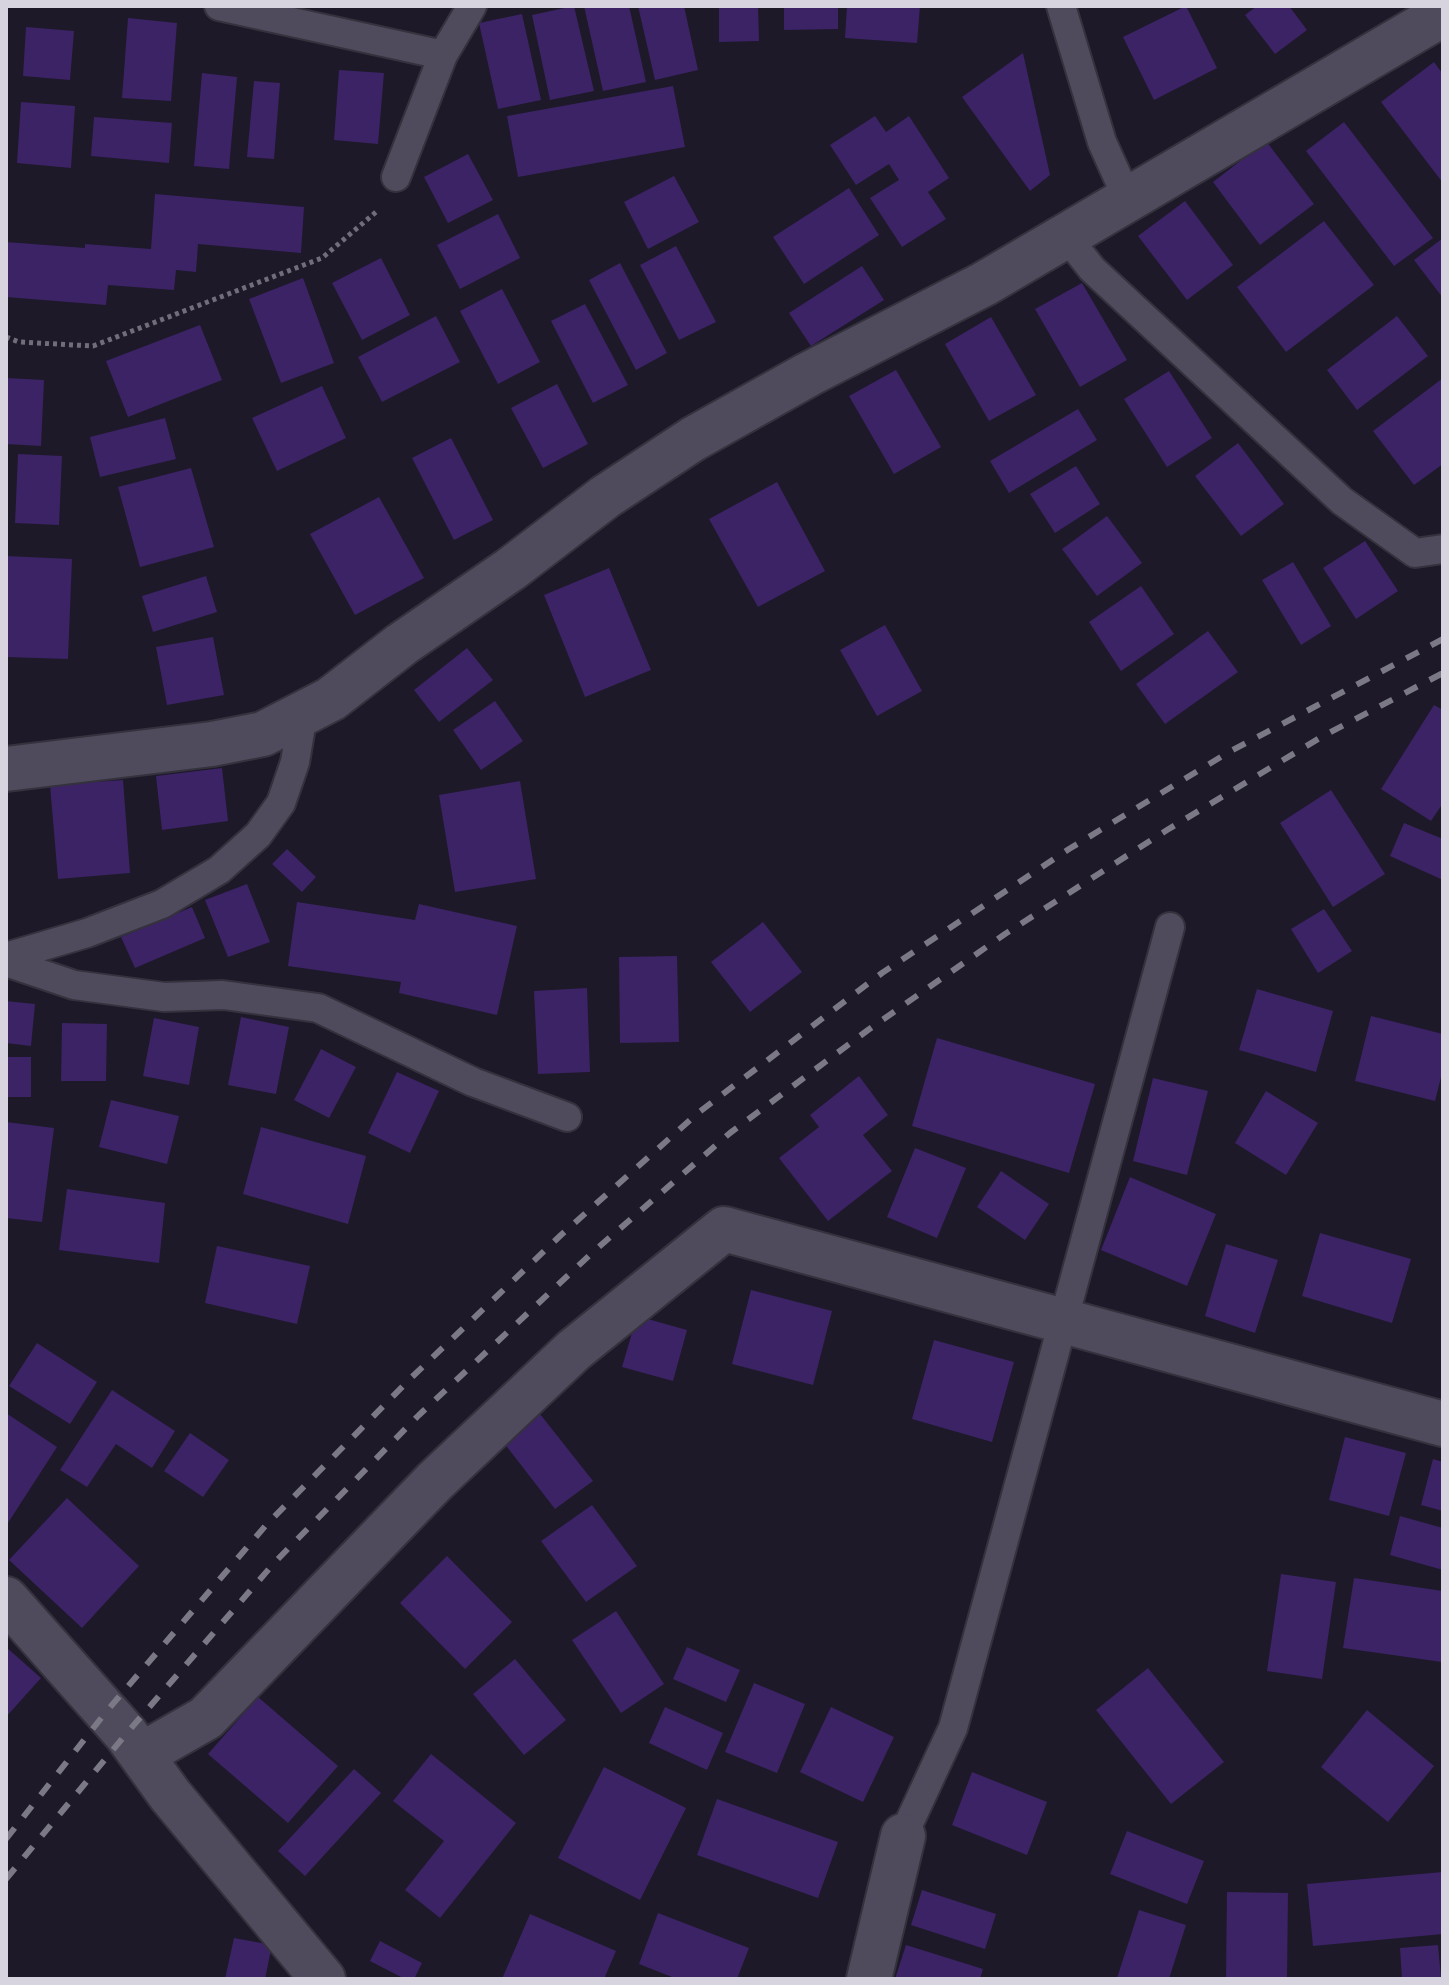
<!DOCTYPE html>
<html>
<head>
<meta charset="utf-8">
<style>
	body { margin:0 }
	#map { position:relative; width:1449px; height:1985px; overflow:hidden; background:#1d1928; font-family:Lato,sans-serif }
	canvas { display:block }
	.frame { position:absolute; inset:0; border:8px solid #d7d4df; pointer-events:none }
</style>
</head>
<body>
<div id="map">
<canvas width="1449" height="1985"></canvas>
<div class="frame"></div>
</div>
<script>
const context = document.querySelector('canvas').getContext('2d');
context.lineJoin = 'round';
function paint(path, color) {
  context.fillStyle = color;
  context.fill(path, 'evenodd');
}
function poly(rows) {
  const path = new Path2D();
  for (const r of rows) {
    path.moveTo(r[0], r[1]);
    for (let i = 2; i < r.length; i += 2) path.lineTo(r[i], r[i + 1]);
  }
  return path;
}
function trace(path, color, width, dash) {
  context.strokeStyle = color;
  context.lineWidth = width;
  context.lineCap = dash ? 'butt' : 'round';
  context.setLineDash(dash || []);
  context.stroke(path);
}
const building = poly([
	[574,6,594,91,550,100,532,15],
	[584,6,629,6,646,82,603,91],
	[638,6,684,6,698,70,655,80],
	[719,6,758,6,759,41,719,42],
	[784,6,838,6,838,29,784,30],
	[847,6,920,6,917,43,845,38],
	[1186,6,1217,68,1154,100,1123,37],
	[1257,6,1289,6,1307,30,1275,54,1245,15],
	[522,14,541,100,498,109,479,23],
	[128,18,177,23,171,101,122,98],
	[26,27,74,31,70,80,23,76],
	[1023,53,1050,175,1030,191,962,97],
	[1434,62,1443,74,1443,183,1381,102],
	[339,70,384,73,378,144,334,140],
	[202,73,237,77,229,169,194,166],
	[254,81,280,83,274,159,247,157],
	[673,86,685,147,518,177,507,116],
	[21,102,75,106,71,168,17,163],
	[875,116,886,132,909,116,949,178,928,192,946,219,902,247,870,198,899,180,889,164,856,185,830,145],
	[94,117,172,123,169,163,91,156],
	[1344,122,1433,238,1394,266,1306,151],
	[1266,141,1314,204,1260,245,1213,182],
	[468,154,493,200,448,223,424,177],
	[674,176,699,222,648,249,624,202],
	[849,188,879,235,804,284,773,237],
	[155,194,304,207,301,253,198,244,196,272,176,270,174,290,108,285,106,305,6,297,6,242,85,248,85,244,151,249],
	[1185,201,1233,265,1187,300,1138,236],
	[498,214,520,258,460,289,437,245],
	[1324,221,1374,285,1286,352,1237,287],
	[1443,238,1443,298,1414,260],
	[676,246,716,322,679,340,640,265],
	[381,258,410,315,362,340,332,283],
	[620,263,667,353,636,370,589,280],
	[862,266,884,300,811,346,789,313],
	[303,278,334,363,281,383,249,299],
	[1082,283,1127,360,1080,387,1035,309],
	[502,289,540,362,498,384,460,311],
	[585,304,628,385,593,403,551,321],
	[436,316,460,362,382,402,358,357],
	[1397,316,1428,356,1357,410,1327,370],
	[991,317,1036,395,989,421,945,344],
	[200,325,222,380,128,417,106,361],
	[896,370,941,447,894,474,849,396],
	[1169,371,1212,438,1167,467,1124,399],
	[7,378,44,380,41,446,6,444],
	[1443,378,1443,464,1414,485,1373,431],
	[557,384,588,444,543,468,511,408],
	[322,386,346,438,277,471,252,418],
	[1078,409,1097,440,1009,493,990,461],
	[165,418,176,459,100,477,90,437],
	[451,438,493,520,454,540,412,458],
	[1238,443,1284,504,1241,536,1195,476],
	[18,454,62,456,59,525,15,523],
	[1076,466,1100,504,1055,533,1030,494],
	[191,468,214,547,140,567,118,487],
	[777,482,825,571,758,607,709,519],
	[379,497,424,578,355,615,310,534],
	[1107,516,1142,563,1097,596,1062,549],
	[1365,541,1398,591,1356,619,1323,568],
	[6,556,72,559,68,659,6,657],
	[1293,562,1331,626,1301,645,1262,580],
	[609,568,651,670,585,697,544,595],
	[206,576,217,612,153,632,142,596],
	[1141,586,1174,634,1121,671,1089,622],
	[885,625,922,691,877,716,840,650],
	[1208,631,1238,672,1165,724,1136,684],
	[213,637,224,695,167,705,156,647],
	[467,648,493,680,439,722,414,690],
	[495,701,523,741,481,770,453,730],
	[1434,705,1443,710,1443,803,1431,821,1381,789],
	[222,768,228,821,162,830,156,776],
	[123,780,130,873,58,879,50,785],
	[520,781,536,879,455,892,439,795],
	[1331,790,1385,874,1333,907,1280,823],
	[1404,823,1443,839,1443,880,1390,856],
	[287,849,316,877,302,892,272,864],
	[247,884,270,942,228,957,205,900],
	[297,902,415,920,419,904,517,926,497,1015,399,993,401,982,288,966],
	[192,907,205,938,135,968,121,937],
	[1324,909,1352,951,1318,973,1291,929],
	[763,922,802,972,750,1012,711,962],
	[677,956,679,1042,620,1043,619,957],
	[587,988,590,1072,538,1074,534,991],
	[1257,989,1333,1011,1316,1072,1239,1050],
	[6,1001,35,1004,31,1046,6,1043],
	[1371,1016,1443,1034,1443,1069,1435,1101,1355,1081],
	[241,1017,289,1027,276,1094,228,1085],
	[154,1018,199,1027,189,1085,143,1076],
	[62,1023,107,1024,106,1081,61,1081],
	[937,1038,1095,1084,1069,1173,912,1126],
	[321,1049,356,1067,329,1118,294,1100],
	[6,1057,31,1057,31,1097,6,1097],
	[397,1072,439,1091,410,1153,368,1133],
	[859,1076,888,1115,863,1135,892,1171,828,1221,779,1158,819,1127,810,1115],
	[1153,1078,1208,1091,1187,1175,1133,1161],
	[1266,1091,1318,1123,1286,1175,1235,1143],
	[111,1100,179,1116,167,1164,99,1147],
	[6,1122,54,1128,42,1222,6,1218],
	[261,1127,366,1156,348,1224,243,1194],
	[915,1148,966,1168,937,1238,887,1217],
	[1001,1171,1049,1204,1025,1240,977,1207],
	[1130,1177,1216,1214,1187,1286,1101,1250],
	[67,1189,165,1203,159,1263,59,1250],
	[1320,1233,1411,1259,1392,1323,1302,1296],
	[1226,1244,1278,1260,1255,1333,1205,1316],
	[217,1246,310,1266,297,1324,205,1303],
	[751,1290,832,1311,813,1385,732,1364],
	[637,1316,687,1330,673,1381,622,1367],
	[934,1340,1014,1362,992,1442,912,1419],
	[37,1343,97,1382,70,1424,9,1386],
	[112,1390,175,1431,152,1468,116,1444,87,1487,60,1470],
	[6,1413,57,1447,6,1526],
	[540,1414,593,1481,555,1509,504,1443],
	[190,1433,229,1460,203,1497,164,1471],
	[1345,1437,1406,1453,1389,1516,1329,1500],
	[1433,1459,1443,1462,1443,1511,1421,1505],
	[67,1498,139,1566,82,1628,9,1560],
	[592,1505,637,1566,586,1602,541,1541],
	[1400,1516,1443,1528,1443,1570,1390,1555],
	[447,1556,512,1622,465,1669,400,1603],
	[1281,1574,1336,1582,1322,1679,1267,1671],
	[1354,1578,1443,1591,1442,1662,1343,1648],
	[616,1611,664,1684,621,1713,572,1640],
	[6,1647,41,1678,6,1717],
	[687,1647,740,1670,726,1702,673,1679],
	[515,1659,566,1720,524,1755,473,1694],
	[1148,1668,1224,1762,1171,1804,1096,1710],
	[754,1683,805,1704,777,1773,725,1752],
	[258,1697,338,1766,288,1823,208,1754],
	[665,1707,723,1733,707,1770,649,1743],
	[831,1707,894,1737,863,1802,800,1772],
	[1367,1710,1434,1766,1388,1822,1321,1767],
	[431,1754,516,1823,440,1918,405,1890,444,1841,393,1801],
	[604,1767,686,1808,640,1900,558,1858],
	[354,1769,381,1793,305,1876,278,1851],
	[972,1772,1047,1802,1027,1855,952,1825],
	[717,1799,838,1842,818,1898,697,1855],
	[1127,1831,1204,1861,1187,1904,1110,1874],
	[1443,1872,1443,1934,1313,1946,1307,1884],
	[922,1890,996,1914,985,1949,911,1925],
	[1227,1892,1288,1893,1287,1979,1226,1979],
	[1139,1910,1186,1925,1169,1979,1117,1978],
	[658,1913,749,1948,737,1979,677,1979,639,1964],
	[530,1914,616,1951,604,1979,502,1979],
	[234,1938,272,1945,265,1979,225,1979],
	[380,1941,422,1963,414,1979,405,1979,370,1961],
	[906,1945,983,1969,980,1979,895,1979],
	[1438,1945,1441,1978,1402,1979,1400,1948]
]);
const path = poly([
	[6,337,19,342,93,346,322,258,376,212]
]);
const lane = poly([
	[219,6,443,55],
	[1061,6,1102,142,1128,200],
	[396,177,443,55,472,6],
	[1066,236,1092,269,1342,501,1415,553,1443,549],
	[6,957,87,933,162,904,219,870,258,835,281,803,295,762,303,714],
	[6,962,74,985,164,997,223,995,318,1008,473,1082,567,1117],
	[903,1836,953,1728,1170,927]
]);
const street = poly([
	[6,769,212,744,263,734,331,699,402,644,511,569,605,497,693,439,809,374,984,284,1443,14],
	[6,1599,126,1734,170,1795,323,1979],
	[143,1754,206,1718,435,1481,574,1350,724,1229,1443,1424],
	[869,1979,903,1836]
]);
const rail = poly([
	[6,1839,106,1712,267,1524,412,1377,561,1235,698,1113,882,973,1069,849,1229,752,1443,639],
	[6,1879,126,1734,275,1562,419,1415,593,1252,730,1133,868,1030,1005,934,1167,830,1323,736,1443,673]
]);
paint(building, '#3b2365');
trace(lane, '#35323e', 32);
trace(street, '#35323e', 48);
trace(path, '#716d7a', 5, [4, 4]);
trace(lane, '#4f4b5d', 28);
trace(street, '#4f4b5d', 44);
trace(rail, '#7c7986', 6, [14, 14]);
</script>
</body>
</html>
